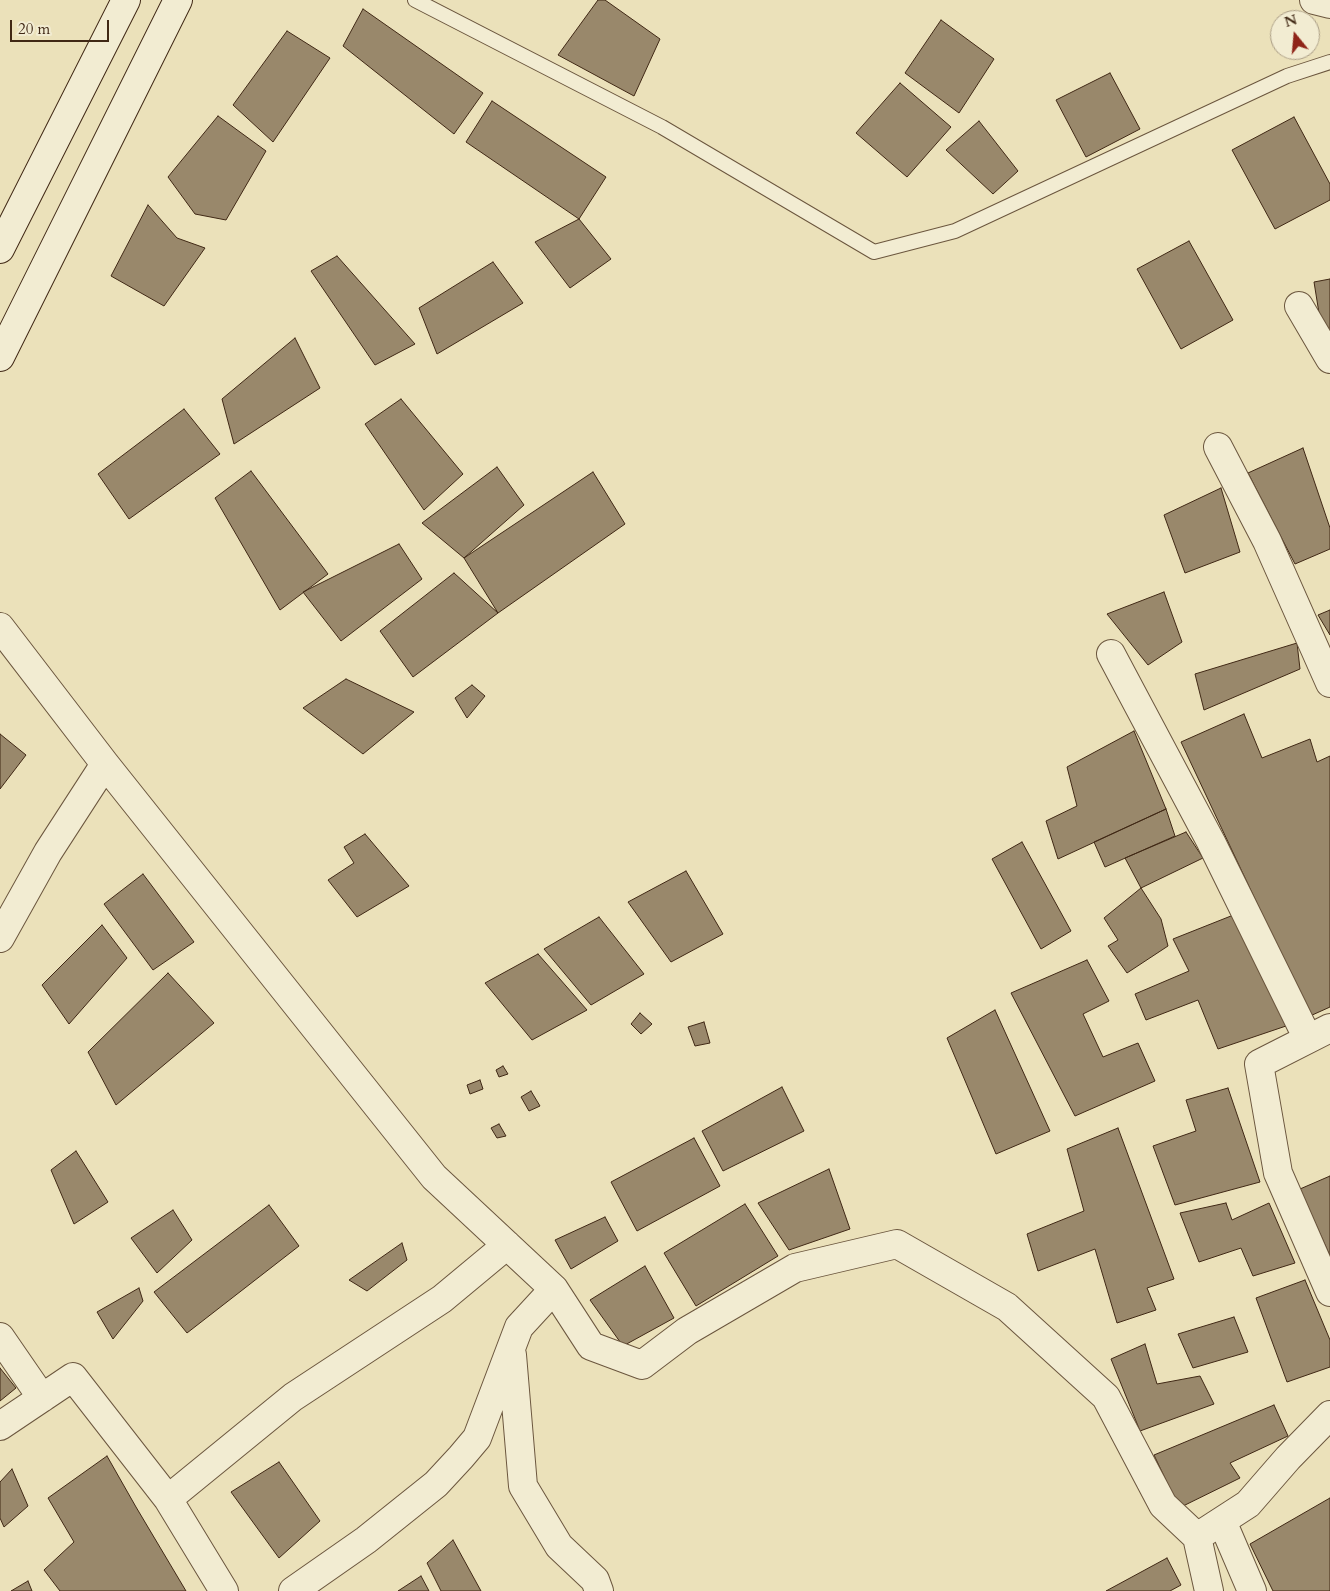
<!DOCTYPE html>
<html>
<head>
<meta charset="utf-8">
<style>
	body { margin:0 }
	#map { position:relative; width:1330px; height:1591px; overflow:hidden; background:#ebe1ba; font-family:Cardo,serif }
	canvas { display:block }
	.north { position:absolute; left:1270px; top:10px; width:50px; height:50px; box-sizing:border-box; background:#f2ecd2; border:1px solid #ab9e86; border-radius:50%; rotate:343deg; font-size:14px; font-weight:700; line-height:20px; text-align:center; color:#402815 }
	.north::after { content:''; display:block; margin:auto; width:18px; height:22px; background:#8f2418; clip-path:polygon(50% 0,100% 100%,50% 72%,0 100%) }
	.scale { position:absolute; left:10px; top:20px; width:99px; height:22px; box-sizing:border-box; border:2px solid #402815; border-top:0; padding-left:6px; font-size:15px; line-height:18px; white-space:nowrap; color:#402815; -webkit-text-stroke:4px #f2ecd2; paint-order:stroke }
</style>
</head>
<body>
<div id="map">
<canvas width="1330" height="1591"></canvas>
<div class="north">N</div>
<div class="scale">20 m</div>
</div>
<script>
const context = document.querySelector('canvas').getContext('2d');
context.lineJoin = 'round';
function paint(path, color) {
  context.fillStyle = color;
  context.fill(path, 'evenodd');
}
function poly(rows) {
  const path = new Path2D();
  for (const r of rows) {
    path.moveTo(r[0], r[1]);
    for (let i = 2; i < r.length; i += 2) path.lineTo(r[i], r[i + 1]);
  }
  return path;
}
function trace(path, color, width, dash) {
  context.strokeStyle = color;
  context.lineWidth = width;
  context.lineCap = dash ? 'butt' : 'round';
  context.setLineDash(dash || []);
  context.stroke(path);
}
const building = poly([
	[598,0,605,0,660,39,634,96,558,55,598,0],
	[363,9,483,93,454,134,343,46,363,9],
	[941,20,994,59,959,113,905,73,941,20],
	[287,31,330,58,273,142,233,105,287,31],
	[1110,73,1140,129,1086,157,1056,100,1110,73],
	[900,83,951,127,907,177,856,133,900,83],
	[492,101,606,177,579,219,466,142,492,101],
	[218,116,266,151,226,220,195,214,168,177,218,116],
	[1294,117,1330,184,1330,200,1275,229,1232,150,1294,117],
	[979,121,1018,171,993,194,946,150,979,121],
	[148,205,177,238,205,248,164,306,111,276,148,205],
	[579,219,611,259,570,288,535,242,579,219],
	[1189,241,1233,320,1181,349,1137,269,1189,241],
	[337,256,415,344,375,365,311,271,337,256],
	[493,262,523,303,437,354,419,308,493,262],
	[1330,279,1330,333,1323,338,1314,282,1330,279],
	[295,338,320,388,234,444,222,399,295,338],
	[401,399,463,474,424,510,365,424,401,399],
	[184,409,220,454,129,519,98,474,184,409],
	[1303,448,1330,528,1330,549,1295,564,1248,473,1303,448],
	[497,467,524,505,464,558,422,523,497,467],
	[251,471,328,574,280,610,215,498,251,471],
	[593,472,625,524,498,613,464,558,593,472],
	[1221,488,1240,552,1185,573,1164,515,1221,488],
	[399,544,422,579,341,641,303,592,399,544],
	[454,573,498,613,413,677,380,631,454,573],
	[1164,592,1182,642,1148,665,1107,614,1164,592],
	[1330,610,1330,635,1318,615,1330,610],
	[1297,643,1300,669,1204,710,1195,674,1297,643],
	[346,679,414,712,363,754,303,708,346,679],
	[472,685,485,696,467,718,455,698,472,685],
	[1244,714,1262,758,1310,739,1317,762,1330,756,1330,1007,1310,1016,1181,742,1244,714],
	[1134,731,1166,809,1058,859,1046,821,1077,806,1067,767,1134,731],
	[0,734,26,755,0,789,0,734],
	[1166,809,1175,836,1105,867,1094,842,1166,809],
	[1186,832,1203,858,1141,888,1125,858,1186,832],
	[365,834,409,886,357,917,328,880,354,863,344,847,365,834],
	[1022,842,1071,931,1041,949,992,859,1022,842],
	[686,871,723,934,671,962,628,902,686,871],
	[143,874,194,942,153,970,104,904,143,874],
	[1141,888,1161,919,1168,946,1127,973,1108,946,1118,940,1104,918,1141,888],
	[1236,914,1286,1026,1218,1049,1198,1000,1146,1020,1135,994,1189,971,1173,939,1236,914],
	[599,917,644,974,591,1005,544,949,599,917],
	[102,925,127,958,69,1024,42,985,102,925],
	[538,954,587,1010,532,1040,485,983,538,954],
	[1087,960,1109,1001,1083,1014,1103,1057,1138,1043,1155,1081,1075,1116,1011,993,1087,960],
	[168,973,214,1023,116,1105,88,1052,168,973],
	[995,1010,1050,1131,996,1154,947,1038,995,1010],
	[640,1013,652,1024,641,1034,631,1024,640,1013],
	[704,1022,710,1043,695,1046,688,1027,704,1022],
	[503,1066,508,1074,499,1077,496,1070,503,1066],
	[480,1080,483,1089,470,1094,467,1085,480,1080],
	[782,1087,804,1131,723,1171,702,1131,782,1087],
	[1228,1088,1260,1182,1175,1205,1153,1146,1196,1131,1186,1100,1228,1088],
	[531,1091,540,1106,529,1111,521,1097,531,1091],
	[499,1124,506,1136,497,1138,491,1128,499,1124],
	[1118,1128,1174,1279,1147,1288,1156,1310,1117,1323,1095,1249,1038,1271,1027,1234,1084,1211,1067,1149,1118,1128],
	[694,1138,720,1186,637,1231,611,1182,694,1138],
	[76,1151,108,1202,74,1224,51,1170,76,1151],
	[829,1169,850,1229,789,1250,758,1203,829,1169],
	[1330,1176,1330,1256,1300,1189,1330,1176],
	[1226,1203,1232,1220,1269,1203,1295,1263,1253,1276,1241,1248,1199,1262,1180,1213,1226,1203],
	[745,1204,778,1256,696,1306,664,1253,745,1204],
	[269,1205,299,1246,187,1333,154,1292,269,1205],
	[173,1210,192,1240,157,1273,131,1238,173,1210],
	[605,1217,618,1241,571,1269,555,1240,605,1217],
	[402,1243,407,1260,367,1291,349,1280,402,1243],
	[645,1266,674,1318,623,1346,590,1300,645,1266],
	[1305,1280,1330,1340,1330,1367,1287,1382,1256,1298,1305,1280],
	[139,1288,143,1301,113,1339,97,1312,139,1288],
	[1234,1317,1248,1352,1193,1368,1178,1334,1234,1317],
	[1145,1344,1157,1384,1200,1376,1214,1404,1140,1431,1111,1359,1145,1344],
	[0,1368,16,1388,0,1401,0,1368],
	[1274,1405,1288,1436,1230,1463,1240,1478,1179,1508,1154,1455,1274,1405],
	[107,1456,136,1507,186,1591,60,1591,44,1570,74,1542,48,1498,107,1456],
	[279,1462,320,1521,279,1558,231,1492,279,1462],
	[12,1469,28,1506,4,1527,0,1518,0,1482,12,1469],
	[1330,1498,1330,1591,1273,1591,1250,1544,1330,1498],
	[453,1540,481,1591,441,1591,427,1563,453,1540],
	[1167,1558,1181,1585,1170,1591,1106,1591,1167,1558],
	[421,1576,429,1591,398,1591,421,1576],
	[28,1581,32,1591,11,1591,28,1581]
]);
const service = poly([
	[415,0,662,127,874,252,955,231,1287,76,1330,62]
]);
const minor = poly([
	[1314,0,1330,4],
	[1299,306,1330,359],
	[1218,447,1267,541,1330,683],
	[0,627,105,764,434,1177,554,1289,591,1346,642,1365,687,1331,795,1268,897,1244,1007,1307,1106,1397,1163,1505,1197,1537,1248,1504,1288,1458,1330,1415],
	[1111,654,1211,842,1308,1039],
	[0,938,48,852,105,764],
	[1330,1028,1259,1064,1278,1173,1330,1292],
	[0,1337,42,1398],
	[512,1355,523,1486,559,1546,595,1580,599,1591],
	[0,1426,73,1377,168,1499,224,1591],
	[168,1499,293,1397,442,1299,507,1245],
	[1222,1521,1252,1591],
	[1197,1537,1209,1591],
	[293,1591,366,1540,436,1484,461,1457,477,1438,519,1327,554,1289]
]);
const secondary = poly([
	[0,249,126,0],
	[0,357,178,0]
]);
paint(building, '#99886b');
trace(building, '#402815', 1);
trace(service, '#6b563e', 16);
trace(minor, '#6b563e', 30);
trace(secondary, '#402815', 30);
trace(service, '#f2ecd2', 14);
trace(minor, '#f2ecd2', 28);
trace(secondary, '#f2ecd2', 28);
</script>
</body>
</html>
